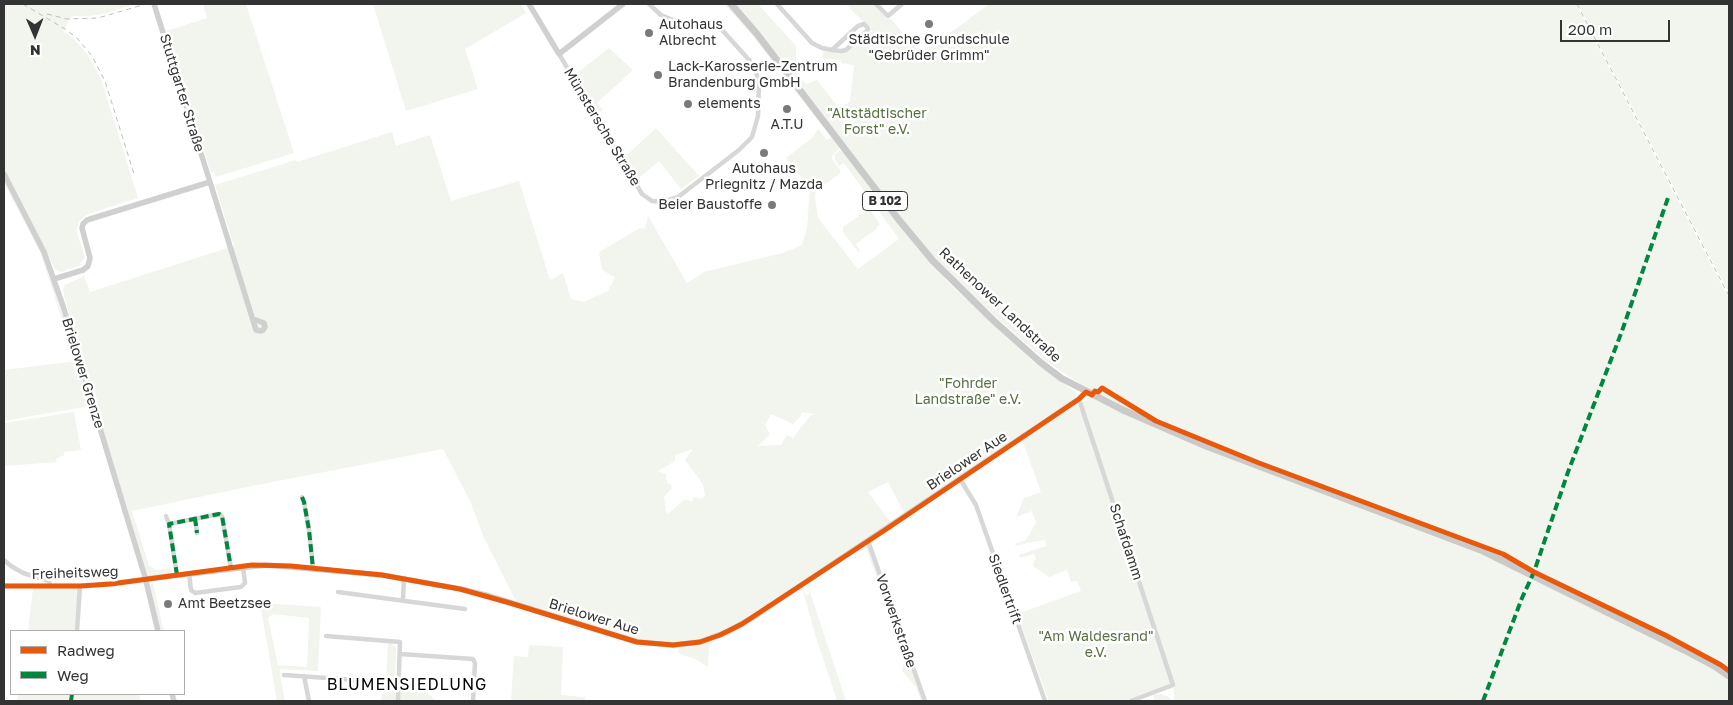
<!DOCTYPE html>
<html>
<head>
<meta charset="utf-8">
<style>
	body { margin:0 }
	#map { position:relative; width:1733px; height:705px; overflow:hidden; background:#fff; font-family:"Golos Text",sans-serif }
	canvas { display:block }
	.frame { position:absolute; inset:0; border:5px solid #333; pointer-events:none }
	.legend { position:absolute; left:10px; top:630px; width:175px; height:65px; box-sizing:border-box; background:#fff; border:1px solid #adadad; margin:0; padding:6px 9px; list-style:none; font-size:15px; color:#333 }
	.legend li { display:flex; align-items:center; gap:10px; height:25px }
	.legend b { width:25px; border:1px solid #adadad }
	.north { position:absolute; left:10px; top:10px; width:50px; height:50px; -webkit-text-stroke:4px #fff; paint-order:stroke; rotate:179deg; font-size:14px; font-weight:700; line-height:20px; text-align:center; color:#333 }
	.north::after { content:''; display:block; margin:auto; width:18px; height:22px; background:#333; clip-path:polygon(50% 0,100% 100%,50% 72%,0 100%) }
	.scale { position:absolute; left:1560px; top:20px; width:110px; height:22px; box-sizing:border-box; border:2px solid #333; border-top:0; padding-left:6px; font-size:15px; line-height:18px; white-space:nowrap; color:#333; -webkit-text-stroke:4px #fff; paint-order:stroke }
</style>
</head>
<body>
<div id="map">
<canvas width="1733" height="705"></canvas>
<div class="frame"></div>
<ul class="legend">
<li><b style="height:6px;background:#e8590c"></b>Radweg</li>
<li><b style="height:6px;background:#00873e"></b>Weg</li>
</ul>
<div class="north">N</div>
<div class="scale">200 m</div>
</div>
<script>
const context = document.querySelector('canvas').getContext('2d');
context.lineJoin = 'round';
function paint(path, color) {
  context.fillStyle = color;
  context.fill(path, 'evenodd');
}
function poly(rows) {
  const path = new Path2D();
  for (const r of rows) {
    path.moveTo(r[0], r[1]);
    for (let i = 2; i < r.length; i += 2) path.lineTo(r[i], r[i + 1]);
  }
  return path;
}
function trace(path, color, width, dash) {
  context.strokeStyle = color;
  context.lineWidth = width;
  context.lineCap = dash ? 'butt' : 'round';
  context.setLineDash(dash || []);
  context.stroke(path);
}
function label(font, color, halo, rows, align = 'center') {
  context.font = font + ' "Golos Text",sans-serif';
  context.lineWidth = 5;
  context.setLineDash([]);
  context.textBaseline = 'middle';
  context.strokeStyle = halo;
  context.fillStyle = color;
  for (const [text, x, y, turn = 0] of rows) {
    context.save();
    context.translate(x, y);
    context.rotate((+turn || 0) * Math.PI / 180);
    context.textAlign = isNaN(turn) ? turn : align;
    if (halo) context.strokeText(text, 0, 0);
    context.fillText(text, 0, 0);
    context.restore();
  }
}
const green = poly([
	[4,4,135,4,107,13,89,16,72,16,63,31,75,40,88,55,101,79,138,198,88,214,80,220,76,229,85,258,80,263,81,265,62,272,58,271,55,269,4,169],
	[203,4,246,4,294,153,216,177,214,172,211,173,166,31,207,18],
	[373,4,521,4,526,13,465,49,478,89,406,111],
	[724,4,727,4,760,41,841,146,832,156,832,159,841,171,839,174,816,191,815,197,818,218,858,269,899,239,844,163,839,166,835,160,835,154,841,150,844,150,901,226,949,283,1035,363,1076,392,1075,400,905,514,888,482,868,492,891,523,752,616,729,630,704,639,673,643,642,641,517,603,484,538,470,501,443,449,247,487,132,511,149,566,157,570,171,568,172,574,148,577,93,398,64,296,63,289,65,285,84,276,90,292,234,246,215,185,296,160,297,162,392,132,396,146,430,135,451,201,519,181,550,280,563,273,571,299,584,302,608,291,615,277,602,270,599,252,640,228,645,229,648,216,687,283,704,272,783,253,802,245,807,228,810,189,786,158,812,138,818,129,827,140,831,137,752,35],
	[802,412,815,414,810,416,793,438,787,435,781,445,758,446,770,434,765,425,771,414,793,424,800,417],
	[693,449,685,460,703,484,705,495,702,499,694,497,692,502,685,499,668,514,666,511,664,497,672,488,671,484,667,483,666,474,658,471,675,461,675,455],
	[734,4,758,4,796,46,796,61,793,68,806,84,817,80,839,108,850,102,854,65,841,63,841,60,822,58,823,51,843,53,847,52,872,31,846,4,873,4,889,20,891,19,919,52,957,28,989,4,1576,4,1729,299,1729,674,1717,665,1653,630,1485,550,1319,487,1147,418,1085,387,1046,361,997,318,934,259],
	[1578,4,1729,4,1729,293],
	[609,48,633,70,597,103,603,110,599,113,576,74],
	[656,128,699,176,681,189,659,161,638,179,625,157],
	[4,179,43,253,71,342,69,342,41,254,4,183],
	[870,210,880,224,875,230,856,244,860,251,858,252,843,232,843,227,866,211],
	[77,361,89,406,4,421,4,370],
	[1090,397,1147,423,1483,555,1533,578,1716,670,1729,680,1729,701,1155,701,1153,695,1160,694,1169,697,1171,700,1174,701,1174,685,1171,685,1127,701,1049,701,1017,614,1081,591,1077,581,1071,582,1067,570,1049,577,1033,566,1034,560,1036,559,1034,554,1020,558,1019,555,1046,546,1045,540,1027,543,1016,546,1015,544,1026,540,1036,523,1032,511,1016,517,1024,498,1041,492,1022,440,1076,405,1079,405],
	[74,412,81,450,64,452,64,455,56,459,57,462,4,466,4,423],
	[865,545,869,547,923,701,921,701,916,687,902,671,905,658],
	[813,580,809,589,846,701,837,701,815,634,803,591,797,590,802,587,806,595,809,594,808,584],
	[153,583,163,627,165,631,162,631,159,625,150,585],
	[33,588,79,588,76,631,28,631],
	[260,603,321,607,318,671,280,669,280,675,285,701,277,701],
	[273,614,309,618,307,667,278,665,268,618],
	[729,633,714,641,709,647,708,667,694,658,681,655,678,651,680,647],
	[388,643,391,643,396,648,395,676,386,679],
	[529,645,563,647,561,695,585,697,585,701,511,701,514,656,528,657],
	[400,680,415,682,425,689,435,701,400,701],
	[384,684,393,685,397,690,396,701,381,701],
	[18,694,139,694,141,701,17,701]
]);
const street = poly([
	[777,4,812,43,822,48,832,50,842,51,846,50,868,30,867,27,864,24,858,26,832,50],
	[876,4,888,16,902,4],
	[559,54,642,194,652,201,663,202,678,197,739,150,752,137,758,116,759,84,756,72,750,61,723,31,705,23,673,20,661,15,649,4],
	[1079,399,1173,685,1131,701],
	[960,479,976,505,1045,701],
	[302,497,304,502,309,530,313,568],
	[166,516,169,524],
	[195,518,197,533],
	[868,541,925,701],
	[4,560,11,566,23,573,49,581,50,586],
	[189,573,191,590,195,593,241,587,245,583,243,566],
	[177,575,169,524,219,514,222,516,231,568],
	[4,586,87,586,146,579],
	[338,592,465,609],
	[403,599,404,578],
	[77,631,80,586],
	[326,636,400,642,398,701],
	[400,654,473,659,475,663,473,701],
	[284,675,398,683],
	[304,676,309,701]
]);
const secondary = poly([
	[529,4,559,54,623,4],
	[4,174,44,252,63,306,145,577,158,631],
	[210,182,256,330,261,331,263,330,265,327,264,323,253,319],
	[54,279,83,270,88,266,90,258,82,228,83,224,87,220,210,182,154,4],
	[146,579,266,565,382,575,460,589,486,595,637,642,673,645,700,642,729,631,752,618,1079,399,1086,392],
	[172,694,174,701]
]);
const primary = poly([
	[731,4,757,34,899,220,933,261,994,321,1040,362,1061,378,1123,410,1206,446,1483,551,1684,650,1716,667,1729,676]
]);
const rail = poly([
	[23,4,65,29,76,37,92,56,105,81,134,174],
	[1577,4,1729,296],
	[47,14,67,19,98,18,146,4]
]);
const quiet = poly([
	[302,497,304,502,309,530,313,568],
	[195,518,197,533],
	[177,575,169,524,219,514,222,516,231,568],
	[71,701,72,694],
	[1483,701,1522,598,1534,572,1568,472,1622,331,1669,195]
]);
const cycleway = poly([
	[4,586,80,586,111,584,252,565,291,566,382,575,460,589,510,603,637,642,673,645,700,642,720,635,742,624,885,530,1079,399,1086,392,1092,395,1095,391,1098,392,1102,388,1156,421,1178,430,1259,463,1503,554,1534,572,1665,635,1721,665,1729,671]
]);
const markers = [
	[929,24,5,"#7a7a7a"],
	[649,33,5,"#7a7a7a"],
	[658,75,5,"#7a7a7a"],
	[688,104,5,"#7a7a7a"],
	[787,109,5,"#7a7a7a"],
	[764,153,5,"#7a7a7a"],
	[772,205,5,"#7a7a7a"],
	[168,604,5,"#7a7a7a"]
];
const shields = [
	[885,201,45]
];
const shieldNames = [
	["B 102",885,201]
];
const poiNames = [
	["Autohaus",659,25],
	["Albrecht",659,41],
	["Städtische Grundschule",929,40,"center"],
	["\"Gebrüder Grimm\"",929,56,"center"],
	["Lack-Karosserie-Zentrum",668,67],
	["Brandenburg GmbH",668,83],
	["elements",698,104],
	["A.T.U",787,125,"center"],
	["Autohaus",764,169,"center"],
	["Priegnitz / Mazda",764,185,"center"],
	["Beier Baustoffe",762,205,"right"],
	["Amt Beetzsee",178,604]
];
const streetNames = [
	["Stuttgarter Straße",182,93,73],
	["Münstersche Straße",602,127,59],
	["Rathenower Landstraße",1000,305,43],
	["Brielower Grenze",83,373,73],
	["Brielower Aue",967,461,-34],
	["Schafdamm",1126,542,72],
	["Freiheitsweg",75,573,-2],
	["Siedlertrift",1005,589,70],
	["Brielower Aue",594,617,17],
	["Vorwerkstraße",896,621,71]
];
const parkNames = [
	["\"Altstädtischer",877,114],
	["Forst\" e.V.",877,130],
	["\"Fohrder",968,384],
	["Landstraße\" e.V.",968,400],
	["\"Am Waldesrand\"",1096,637],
	["e.V.",1096,653]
];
const quarterNames = [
	["BLUMENSIEDLUNG",407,685]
];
paint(green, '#f1f5ed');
trace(street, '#d7d7d7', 4.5);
trace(secondary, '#d0d0d0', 5.5);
trace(primary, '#cacaca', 7);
trace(rail, '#bebebe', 1, [5, 4]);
trace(quiet, '#00873e', 4, [8, 4]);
trace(cycleway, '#e8590c', 5);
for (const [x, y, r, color] of markers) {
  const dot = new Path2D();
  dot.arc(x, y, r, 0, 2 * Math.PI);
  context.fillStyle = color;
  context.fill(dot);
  trace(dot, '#fff', 2);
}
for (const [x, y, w] of shields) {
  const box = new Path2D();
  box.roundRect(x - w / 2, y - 9.5, w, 19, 4);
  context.fillStyle = '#fff';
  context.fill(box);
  trace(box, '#333', 1);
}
label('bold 12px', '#333', null, shieldNames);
label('14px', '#333', '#fff', poiNames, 'left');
label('14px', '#333', '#fff', streetNames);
label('14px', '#56703f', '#fff', parkNames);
context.letterSpacing = '1px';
label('16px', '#000', '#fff', quarterNames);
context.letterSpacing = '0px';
</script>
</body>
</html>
